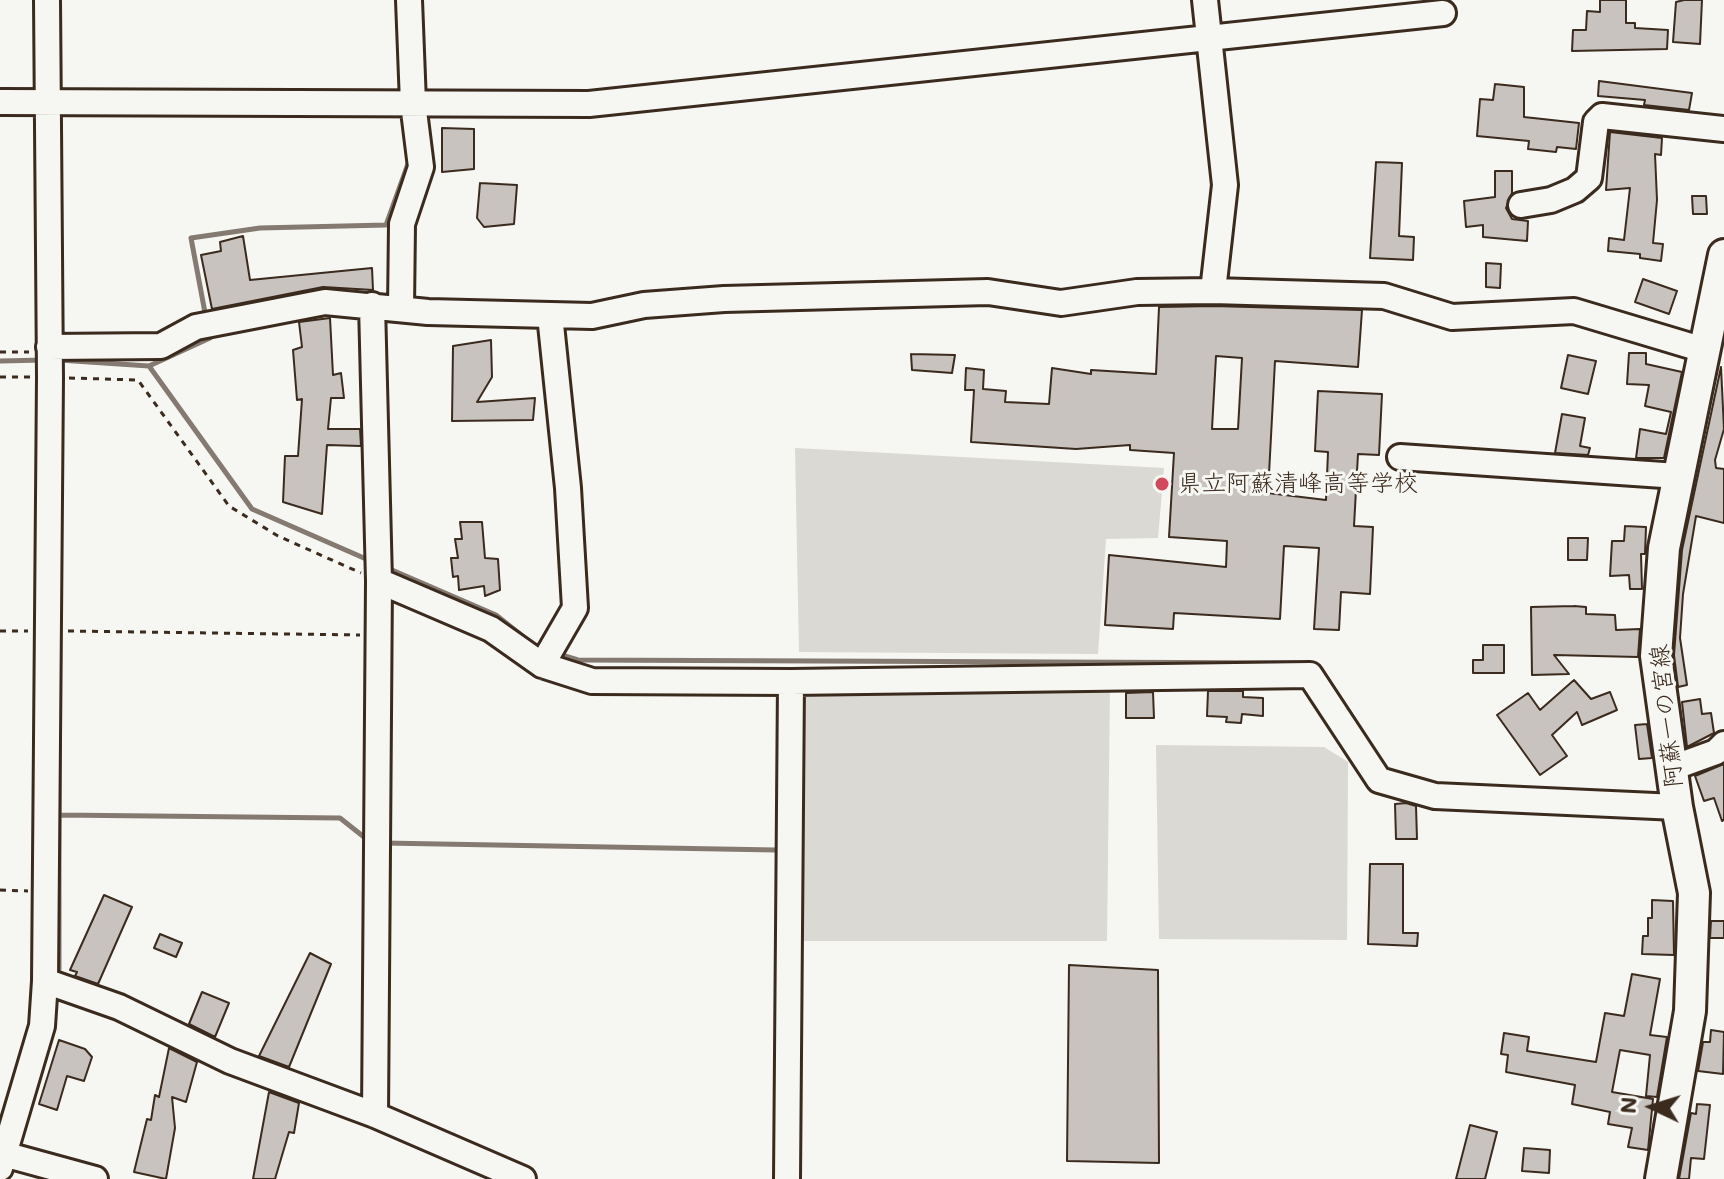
<!DOCTYPE html>
<html>
<head>
<meta charset="utf-8">
<style>
	body { margin:0 }
	#map { position:relative; width:1724px; height:1179px; overflow:hidden; background:#f6f6f2; font-family:Mali,sans-serif }
	canvas { display:block }
	.north { position:absolute; left:1612px; top:1067px; width:80px; height:80px; -webkit-text-stroke:6px #f6f6f2; paint-order:stroke; rotate:274deg; font-size:22px; font-weight:700; line-height:32px; text-align:center; color:#3b2a1e }
	.north::after { content:''; display:block; margin:auto; width:28px; height:36px; background:#3b2a1e; clip-path:polygon(50% 0,100% 100%,50% 72%,0 100%) }
</style>
</head>
<body>
<div id="map">
<canvas width="1724" height="1179"></canvas>
<div class="north">N</div>
</div>
<script>
const context = document.querySelector('canvas').getContext('2d');
context.lineJoin = 'round';
function paint(path, color) {
  context.fillStyle = color;
  context.fill(path, 'evenodd');
}
function poly(rows) {
  const path = new Path2D();
  for (const r of rows) {
    path.moveTo(r[0], r[1]);
    for (let i = 2; i < r.length; i += 2) path.lineTo(r[i], r[i + 1]);
  }
  return path;
}
function trace(path, color, width, dash) {
  context.strokeStyle = color;
  context.lineWidth = width;
  context.lineCap = dash ? 'butt' : 'round';
  context.setLineDash(dash || []);
  context.stroke(path);
}
function label(font, color, halo, rows, align = 'center') {
  context.font = font + ' Mali,"Klee One",sans-serif';
  context.lineWidth = 6;
  context.setLineDash([]);
  context.textBaseline = 'middle';
  context.strokeStyle = halo;
  context.fillStyle = color;
  for (const [text, x, y, turn = 0] of rows) {
    context.save();
    context.translate(x, y);
    context.rotate((+turn || 0) * Math.PI / 180);
    context.textAlign = isNaN(turn) ? turn : align;
    if (halo) context.strokeText(text, 0, 0);
    context.fillText(text, 0, 0);
    context.restore();
  }
}
const green = poly([
	[795,448,1164,468,1158,538,1106,539,1098,654,799,652],
	[1110,686,1107,941,803,941,801,691],
	[1156,745,1324,747,1348,762,1347,940,1159,939]
]);
const stream = poly([
	[206,318,191,238,260,228,386,225,409,161],
	[59,360,149,366,252,509,373,562],
	[0,361,45,360],
	[149,366,210,338,209,332],
	[385,567,496,615,535,646],
	[555,653,578,660,1296,663],
	[59,815,340,818,369,841],
	[383,843,776,850],
	[59,969,59,734]
]);
const building = poly([
	[1600,0,1626,0,1626,23,1635,23,1635,28,1668,30,1667,49,1572,51,1573,30,1586,30,1587,11,1600,12,1600,0],
	[1684,0,1702,0,1700,44,1673,42,1676,2,1684,0],
	[1599,81,1692,93,1689,110,1644,105,1645,100,1598,96,1599,81],
	[1495,84,1524,87,1524,117,1579,123,1576,149,1557,147,1556,152,1528,149,1529,141,1477,136,1480,99,1493,100,1495,84],
	[442,128,474,129,474,169,442,172,442,128],
	[1610,132,1662,138,1661,155,1655,154,1657,200,1653,243,1663,244,1661,261,1640,258,1640,254,1608,251,1609,238,1624,240,1630,188,1606,190,1610,132],
	[1376,162,1402,163,1399,236,1414,237,1413,260,1370,258,1376,162],
	[1495,171,1512,171,1512,193,1506,208,1512,219,1528,221,1527,241,1483,237,1483,225,1466,227,1464,201,1495,197,1495,171],
	[480,183,517,185,514,224,484,227,477,218,480,183],
	[1692,196,1706,196,1707,214,1693,214,1692,196],
	[243,236,250,280,372,268,373,290,323,287,212,309,201,255,221,251,220,242,243,236],
	[1486,263,1501,264,1500,288,1486,287,1486,263],
	[1643,279,1677,291,1669,314,1635,302,1643,279],
	[1213,306,1362,310,1358,367,1275,361,1268,493,1326,500,1328,452,1315,451,1318,391,1382,394,1379,455,1358,454,1354,526,1373,527,1370,594,1341,592,1339,630,1314,629,1319,548,1284,546,1280,619,1174,613,1173,629,1105,625,1109,555,1226,567,1227,541,1169,537,1174,453,1130,450,1130,445,1076,449,971,442,974,390,965,390,966,368,984,370,983,389,1006,391,1005,402,1049,404,1052,368,1091,374,1091,370,1156,374,1159,307,1213,306],
	[1216,356,1242,358,1238,429,1212,429,1216,356],
	[330,318,333,375,341,373,344,398,331,398,328,429,360,429,361,446,327,445,322,514,283,502,285,456,298,456,302,399,297,400,293,350,302,347,299,322,330,318],
	[491,340,492,377,477,402,535,398,533,420,452,421,453,346,491,340],
	[1629,353,1646,353,1646,364,1682,372,1664,458,1636,458,1640,429,1666,434,1671,412,1645,406,1649,385,1627,384,1629,353],
	[911,354,955,355,952,373,912,370,911,354],
	[1568,355,1596,361,1588,394,1561,388,1568,355],
	[1721,367,1724,429,1715,460,1716,468,1724,469,1724,523,1696,516,1683,594,1680,638,1687,685,1678,687,1674,655,1682,550,1721,367],
	[1562,414,1585,418,1580,446,1590,448,1588,455,1555,453,1562,414],
	[460,522,482,522,485,558,498,559,500,590,485,596,484,586,459,590,458,576,453,577,451,558,458,558,455,539,462,539,460,522],
	[1625,526,1646,527,1645,554,1641,554,1642,589,1630,589,1629,575,1610,576,1612,541,1624,541,1625,526],
	[1568,538,1588,538,1587,560,1568,560,1568,538],
	[1574,606,1586,607,1586,614,1615,615,1616,630,1640,629,1638,657,1554,655,1569,674,1532,675,1531,607,1574,606],
	[1483,645,1504,645,1504,673,1473,673,1473,660,1483,660,1483,645],
	[1574,680,1591,699,1610,692,1617,710,1582,725,1577,712,1552,735,1567,756,1540,775,1497,715,1528,693,1540,710,1574,680],
	[1208,691,1243,691,1243,697,1263,698,1263,716,1242,714,1241,723,1226,722,1227,717,1207,716,1208,691],
	[1153,692,1154,718,1126,718,1126,693,1153,692],
	[1700,699,1702,714,1711,713,1714,733,1687,747,1682,702,1700,699],
	[1647,724,1652,758,1639,759,1635,725,1647,724],
	[1724,764,1724,820,1722,821,1714,798,1704,801,1695,776,1724,764],
	[1406,803,1416,806,1417,839,1396,839,1395,804,1406,803],
	[1370,864,1403,864,1403,933,1418,933,1417,946,1368,944,1370,864],
	[104,895,132,907,98,984,75,976,77,972,70,970,104,895],
	[1652,900,1673,901,1674,955,1642,954,1643,936,1648,936,1648,918,1652,918,1652,900],
	[1711,921,1724,921,1724,938,1710,938,1711,921],
	[160,934,182,943,176,957,154,948,160,934],
	[310,953,331,964,289,1067,259,1056,310,953],
	[1069,965,1158,970,1159,1163,1067,1161,1069,965],
	[1632,974,1660,979,1650,1035,1667,1037,1657,1097,1646,1096,1650,1055,1620,1050,1612,1092,1653,1099,1648,1150,1628,1147,1632,1128,1608,1124,1610,1112,1572,1104,1575,1085,1506,1072,1508,1055,1501,1054,1504,1033,1529,1037,1527,1051,1596,1062,1605,1013,1624,1016,1632,974],
	[202,992,229,1003,215,1037,189,1024,202,992],
	[1711,1030,1724,1032,1723,1074,1698,1071,1703,1042,1710,1042,1711,1030],
	[59,1040,85,1049,92,1057,84,1081,67,1076,57,1110,39,1104,59,1040],
	[169,1048,197,1062,186,1102,172,1097,175,1128,166,1179,134,1172,147,1119,151,1120,155,1095,159,1097,169,1048],
	[269,1092,299,1103,294,1133,289,1132,275,1179,253,1179,269,1092],
	[1697,1104,1710,1105,1704,1159,1691,1158,1689,1179,1679,1179,1691,1113,1696,1114,1697,1104],
	[1470,1125,1497,1132,1485,1179,1456,1179,1470,1125],
	[1524,1148,1550,1150,1549,1173,1522,1171,1524,1148]
]);
const path = poly([
	[0,352,29,352],
	[0,377,30,377],
	[69,378,138,380,229,506,278,536,361,573],
	[0,631,28,631],
	[68,631,360,635],
	[0,890,28,891]
]);
const minor = poly([
	[1205,0,1225,185,1213,291],
	[0,102,589,104,1443,13],
	[1521,205,1551,200,1575,190,1589,178,1596,122,1602,116,1724,129],
	[372,305,379,581,375,1115],
	[401,309,402,224,421,167,413,103,409,0],
	[49,347,161,346,196,327,325,302,428,312,592,316,644,305,724,299,988,292,1061,303,1137,292,1213,291,1384,296,1452,317,1574,311,1704,350],
	[1400,457,1678,476],
	[379,581,491,629,542,665,592,681,791,682,787,1179],
	[542,665,575,608,568,488,550,315],
	[791,682,1310,675,1379,780,1435,796,1677,807],
	[1672,768,1716,752,1724,744],
	[45,981,119,1007,230,1061,375,1115,523,1179],
	[0,1153,95,1179],
	[0,1168,42,1026,45,981,50,377,47,0]
]);
const major = poly([
	[1661,1179,1690,1011,1694,893,1677,807,1656,656,1664,548,1724,255]
]);
const markers = [
	[1162,484,8,"#d1495b"]
];
const poiNames = [
	["県立阿蘇清峰高等学校",1178,484]
];
const streetNames = [
	["阿蘇一の宮線",1667,716,-96]
];
paint(green, '#dad9d3');
trace(stream, '#857a71', 5);
paint(building, '#c8c3be');
trace(building, '#3b2a1e', 2);
trace(minor, '#3b2a1e', 30);
trace(major, '#3b2a1e', 36);
trace(path, '#3b2a1e', 3, [6, 6]);
trace(minor, '#f6f6f2', 24);
trace(major, '#f6f6f2', 30);
for (const [x, y, r, color] of markers) {
  const dot = new Path2D();
  dot.arc(x, y, r, 0, 2 * Math.PI);
  context.fillStyle = color;
  context.fill(dot);
  trace(dot, '#f6f6f2', 3);
}
label('24px', '#3b2a1e', '#f6f6f2', poiNames, 'left');
label('24px', '#3b2a1e', '#f6f6f2', streetNames);
</script>
</body>
</html>
